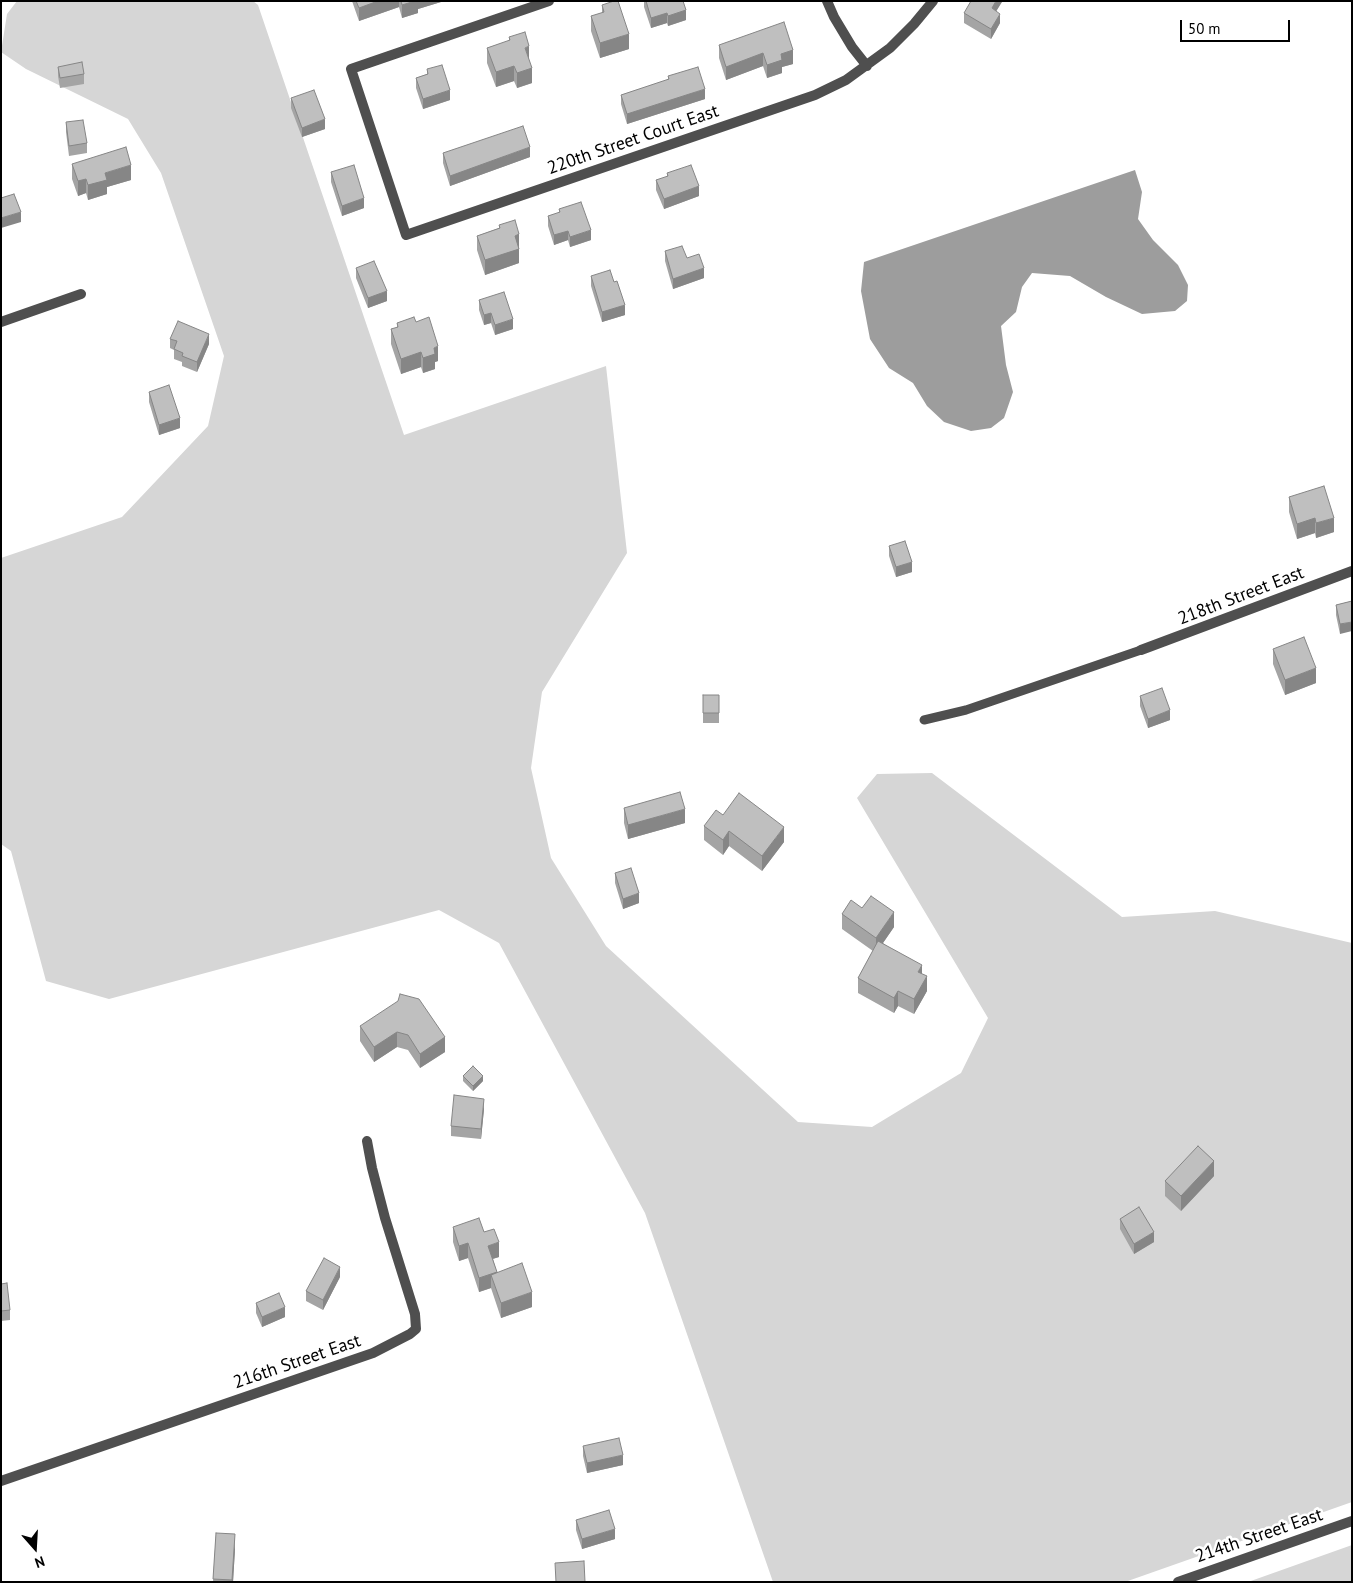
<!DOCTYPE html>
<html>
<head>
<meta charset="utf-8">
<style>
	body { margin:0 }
	#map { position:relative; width:1353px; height:1583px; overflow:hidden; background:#fff; font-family:"PT Sans",sans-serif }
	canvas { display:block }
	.frame { position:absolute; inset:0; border:2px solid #000; pointer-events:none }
	.north { position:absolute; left:10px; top:1523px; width:50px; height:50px; -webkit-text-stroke:4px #fff; paint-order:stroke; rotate:161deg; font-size:14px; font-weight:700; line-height:20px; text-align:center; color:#000 }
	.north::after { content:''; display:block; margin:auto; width:18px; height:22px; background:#000; clip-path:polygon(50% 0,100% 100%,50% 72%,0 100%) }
	.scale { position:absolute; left:1180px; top:20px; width:110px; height:22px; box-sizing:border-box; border:2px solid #000; border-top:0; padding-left:6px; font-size:15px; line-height:18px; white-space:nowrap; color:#000; -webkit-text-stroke:4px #fff; paint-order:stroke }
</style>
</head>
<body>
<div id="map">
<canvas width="1353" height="1583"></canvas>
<div class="frame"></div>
<div class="north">N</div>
<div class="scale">50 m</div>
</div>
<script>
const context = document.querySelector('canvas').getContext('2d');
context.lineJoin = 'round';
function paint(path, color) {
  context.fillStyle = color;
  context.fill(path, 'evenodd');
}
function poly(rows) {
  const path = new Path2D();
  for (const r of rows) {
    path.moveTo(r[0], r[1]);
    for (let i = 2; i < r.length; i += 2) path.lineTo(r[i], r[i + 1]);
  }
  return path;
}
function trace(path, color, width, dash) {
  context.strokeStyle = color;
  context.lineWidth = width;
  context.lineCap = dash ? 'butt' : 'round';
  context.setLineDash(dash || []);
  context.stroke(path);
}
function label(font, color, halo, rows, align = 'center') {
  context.font = font + ' "PT Sans",sans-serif';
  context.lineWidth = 5;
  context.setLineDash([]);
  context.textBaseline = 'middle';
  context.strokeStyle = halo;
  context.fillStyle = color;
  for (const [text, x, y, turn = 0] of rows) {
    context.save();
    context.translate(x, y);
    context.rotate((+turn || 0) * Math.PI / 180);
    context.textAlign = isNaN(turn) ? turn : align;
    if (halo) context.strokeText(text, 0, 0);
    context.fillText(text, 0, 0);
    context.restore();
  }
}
const green = poly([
	[17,1,253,1,258,5,404,435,606,366,627,553,542,692,531,768,551,858,606,946,798,1122,872,1127,961,1073,988,1018,857,798,877,774,932,773,1122,917,1215,911,1352,943,1352,1502,1125,1582,773,1582,645,1213,499,943,439,910,109,999,46,981,11,851,1,844,1,558,122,517,208,426,224,356,161,173,128,119,26,69,1,52,7,14],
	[1352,1545,1352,1582,1248,1582]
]);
const water = poly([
	[1135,170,1142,192,1138,219,1153,240,1178,265,1188,285,1187,301,1175,311,1142,314,1106,297,1070,276,1032,273,1022,287,1016,312,1001,326,1006,365,1013,392,1004,418,991,428,971,431,944,422,927,406,913,383,889,368,870,339,861,291,864,262]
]);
const service = poly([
	[924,720,966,710,1141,650]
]);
const minor = poly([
	[549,1,351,69,406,235,815,95,846,80,890,48,914,24,933,1],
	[827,1,834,17,852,47,867,66],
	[1,322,81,294],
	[1141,650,1352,571],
	[1,1481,373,1353,410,1334,416,1329,415,1314,385,1218,372,1168,367,1141],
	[1178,1582,1352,1521]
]);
const wall = poly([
	[352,1,441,1,441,2,418,9,418,13,402,18,399,7,359,21],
	[644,1,683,1,686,20,668,26,667,23,651,28,644,7],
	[1002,1,996,11,1000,23,991,39,964,23,964,13],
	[602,5,629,49,600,58,591,31,591,16,602,13],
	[509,37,529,60,532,83,517,88,514,81,496,87,487,63,487,48,509,41],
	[719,45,793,50,793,64,782,67,782,73,767,78,763,66,726,80,719,58],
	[58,67,84,74,84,84,60,88,58,76],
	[427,69,450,100,423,109,416,88,416,78,427,74],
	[668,76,705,99,627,124,621,104,621,95,668,80],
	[291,98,325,129,302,137,291,108],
	[66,122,87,143,87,153,69,156,66,132],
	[443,153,530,157,450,186,443,163],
	[72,164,131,180,107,187,107,194,88,200,86,193,78,196,72,179],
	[331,172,364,208,342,216,331,182],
	[667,173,699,196,664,209,656,190,656,180,667,177],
	[559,209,591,240,570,247,568,240,554,245,548,226,548,216,559,213],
	[499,225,519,234,519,263,485,275,477,250,477,236,499,228],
	[665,251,687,258,704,278,673,289,665,261],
	[356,268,387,301,368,308,356,278],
	[591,276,614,282,625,315,602,322,591,286],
	[479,300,513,329,495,335,491,323,484,325,479,310],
	[416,322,438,361,435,362,435,369,423,373,421,367,401,374,391,344,391,329,397,328,397,323],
	[170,339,209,344,197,372,182,366,182,362,174,359,174,350,170,348],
	[149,392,180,428,159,435,149,402],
	[1289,497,1334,532,1316,538,1315,533,1297,539,1289,512],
	[889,546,912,572,896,577,889,556],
	[1352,601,1340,634,1336,615,1336,605],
	[1273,649,1316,683,1285,695,1273,664],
	[703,695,719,695,719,723,703,723],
	[1140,696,1170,720,1148,728,1140,706],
	[624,808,685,823,628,839,624,823],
	[704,826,784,842,762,871,729,846,723,855,704,840],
	[615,873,639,903,623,909,615,883],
	[862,908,894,927,883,943,922,974,927,991,914,1014,898,1006,894,1013,858,993,858,978,873,951,842,929,842,914],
	[360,1026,445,1037,445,1052,420,1068,408,1050,397,1047,374,1062,360,1041],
	[463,1076,483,1081,473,1091,463,1081],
	[484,1109,481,1139,451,1136,451,1126],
	[1214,1176,1181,1211,1165,1196,1165,1181],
	[1120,1219,1154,1242,1134,1254,1120,1229],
	[453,1227,484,1232,499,1257,493,1259,497,1273,532,1307,501,1318,491,1288,479,1292,468,1258,459,1261,453,1242],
	[340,1277,323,1310,306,1301,306,1291],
	[1,1284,10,1310,10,1320,1,1321],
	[256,1303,285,1317,262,1327,256,1313],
	[583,1446,623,1465,587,1473,583,1456],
	[576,1520,615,1539,582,1549,576,1530],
	[216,1533,235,1549,233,1582,213,1582]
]);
const shadedWall = poly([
	[378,1,399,1,399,7,359,21,359,8],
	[415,1,441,1,441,2,418,9,418,13,402,18,402,5],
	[996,1,1002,1,1002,2,992,18,992,8],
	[686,10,686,20,668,26,668,16],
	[667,13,667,23,651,28,651,18],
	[1000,14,1000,23,991,39,991,29],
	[629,34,629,49,600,58,600,43],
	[529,46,529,61,525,48],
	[793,50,793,64,782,67,782,73,767,78,767,65,781,54],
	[763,53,763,66,726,80,726,67],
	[514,66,514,81,496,87,496,72],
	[532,68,532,83,517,88,517,73],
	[705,89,705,99,627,124,627,114],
	[450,90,450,100,423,109,423,99],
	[325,119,325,129,302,137,302,128],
	[530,147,530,157,450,186,450,176],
	[131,165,131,180,107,187,107,194,88,200,88,185,105,173],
	[86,179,86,193,78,196,78,181],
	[699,186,699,196,664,209,664,199],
	[364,198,364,208,342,216,342,206],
	[21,212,21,222,1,228,1,218],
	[591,230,591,240,570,247,570,237],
	[568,231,568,240,554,245,554,235],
	[519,234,519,263,485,275,485,260,515,236],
	[704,268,704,278,673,289,673,279],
	[387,291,387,301,368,308,368,298],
	[625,305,625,315,602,322,602,312],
	[491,313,491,323,484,325,484,315],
	[513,319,513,329,495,335,495,325],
	[209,334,209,344,197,372,197,362],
	[438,346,438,361,435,362,435,369,423,373,423,358,434,348],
	[421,352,421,367,401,374,401,359],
	[180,418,180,428,159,435,159,425],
	[1315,518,1315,533,1297,539,1297,524],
	[1334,518,1334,532,1316,538,1316,523],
	[912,562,912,572,896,577,896,567],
	[1352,622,1352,631,1340,634,1340,624],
	[1316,668,1316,683,1285,695,1285,680],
	[1170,710,1170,720,1148,728,1148,719],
	[685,809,685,823,628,839,628,825],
	[784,827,784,842,762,871,762,856],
	[729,831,729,846,723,855,723,840],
	[639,893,639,903,623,909,623,899],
	[894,912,894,927,876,953,876,938],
	[922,965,922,980,918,972],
	[927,976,927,991,914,1014,914,999],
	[898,991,898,1006,894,1013,894,998],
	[397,1032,397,1047,374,1062,374,1047],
	[445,1037,445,1052,420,1068,420,1054],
	[483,1076,483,1081,473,1091,473,1086],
	[484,1099,484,1109,481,1139,481,1129],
	[1214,1161,1214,1176,1181,1211,1181,1196],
	[1154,1232,1154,1242,1134,1254,1134,1244],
	[499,1242,499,1257,488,1260,488,1246],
	[468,1243,468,1258,459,1261,459,1246],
	[340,1267,340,1277,323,1310,323,1300],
	[497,1272,497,1286,491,1275,491,1288,479,1292,479,1278],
	[532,1292,532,1307,501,1318,501,1303],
	[285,1307,285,1317,262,1327,262,1317],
	[623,1455,623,1465,587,1473,587,1463],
	[615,1529,615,1539,582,1549,582,1539],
	[235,1534,235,1549,233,1582,232,1582]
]);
const building = poly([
	[356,1,378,1,359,8,356,1],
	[401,1,415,1,402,5,401,1],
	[614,1,618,1,629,34,600,43,591,16,604,12,602,5,614,1],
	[646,1,683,1,686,10,668,16,667,13,651,18,646,1],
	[971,1,996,1,992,8,1000,14,991,29,964,13,971,1],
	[784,22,793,50,781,54,782,60,767,65,763,53,726,67,719,45,784,22],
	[525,32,529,46,525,48,532,68,517,73,514,66,496,72,487,48,510,40,509,37,525,32],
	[82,62,84,74,60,78,58,67,82,62],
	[442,65,450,90,423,99,416,78,428,74,427,69,442,65],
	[698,67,705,89,627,114,621,95,669,79,668,76,698,67],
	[314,90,325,119,302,128,291,98,314,90],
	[83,120,87,143,69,146,66,122,83,120],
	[523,126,530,147,450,176,443,153,523,126],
	[126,147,131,165,105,173,107,180,88,185,86,179,78,181,72,164,126,147],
	[354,165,364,198,342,206,331,172,354,165],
	[691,165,699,186,664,199,656,180,668,176,667,173,691,165],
	[14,194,21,212,1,218,1,198,14,194],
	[581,202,591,230,570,237,568,231,554,235,548,216,560,212,559,209,581,202],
	[515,220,519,234,515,236,519,249,485,260,477,236,500,228,499,225,515,220],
	[682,246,687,258,699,254,704,268,673,279,665,251,682,246],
	[374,261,387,291,368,298,356,268,374,261],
	[610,270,614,282,617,281,625,305,602,312,591,276,610,270],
	[504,292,513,319,495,325,491,313,484,315,479,300,504,292],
	[414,317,416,322,429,317,438,346,434,348,435,354,423,358,421,352,401,359,391,329,398,327,397,323,414,317],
	[178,321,209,334,197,362,182,356,183,353,174,349,177,341,170,339,178,321],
	[169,385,180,418,159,425,149,392,169,385],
	[1324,486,1334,518,1316,523,1315,518,1297,524,1289,497,1324,486],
	[905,541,912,562,896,567,889,546,905,541],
	[1352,601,1352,622,1340,624,1336,605,1352,601],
	[1304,637,1316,668,1285,680,1273,649,1304,637],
	[1162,688,1170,710,1148,719,1140,696,1162,688],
	[703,695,719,695,719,713,703,713,703,695],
	[680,792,685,809,628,825,624,808,680,792],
	[739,793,784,827,762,856,729,831,723,840,704,826,716,810,723,815,739,793],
	[631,868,639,893,623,899,615,873,631,868],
	[871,896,894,912,876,938,842,914,851,900,862,908,871,896],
	[878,941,922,965,918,972,927,976,914,999,898,991,894,998,858,978,878,941],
	[400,994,419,999,445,1037,420,1054,408,1035,397,1032,374,1047,360,1026,398,1001,400,994],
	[473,1066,483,1076,473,1086,463,1076,473,1066],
	[454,1095,484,1099,481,1129,451,1126,454,1095],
	[1198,1146,1214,1161,1181,1196,1165,1181,1198,1146],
	[1139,1207,1154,1232,1134,1244,1120,1219,1139,1207],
	[479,1218,484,1232,494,1229,499,1242,488,1246,497,1272,479,1278,468,1243,459,1246,453,1227,479,1218],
	[324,1258,340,1267,323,1300,306,1291,324,1258],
	[522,1263,532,1292,501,1303,491,1275,522,1263],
	[7,1283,10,1310,1,1311,1,1284,7,1283],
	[279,1293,285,1307,262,1317,256,1303,279,1293],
	[619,1438,623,1455,587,1463,583,1446,619,1438],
	[609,1510,615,1529,582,1539,576,1520,609,1510],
	[216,1533,235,1534,232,1580,213,1579,216,1533],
	[584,1561,585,1582,556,1582,555,1563,584,1561]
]);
const streetNames = [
	["220th Street Court East",633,140,-19],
	["218th Street East",1241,596,-21],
	["216th Street East",297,1362,-19],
	["214th Street East",1259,1536,-19]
];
paint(green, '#d6d6d6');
paint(water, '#9d9d9d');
trace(service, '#4f4f4f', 9);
trace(minor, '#4f4f4f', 10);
paint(wall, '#a4a4a4');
paint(shadedWall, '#868686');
paint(building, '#bfbfbf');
trace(building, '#868686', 1);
label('18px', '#000', '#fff', streetNames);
</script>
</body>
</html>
